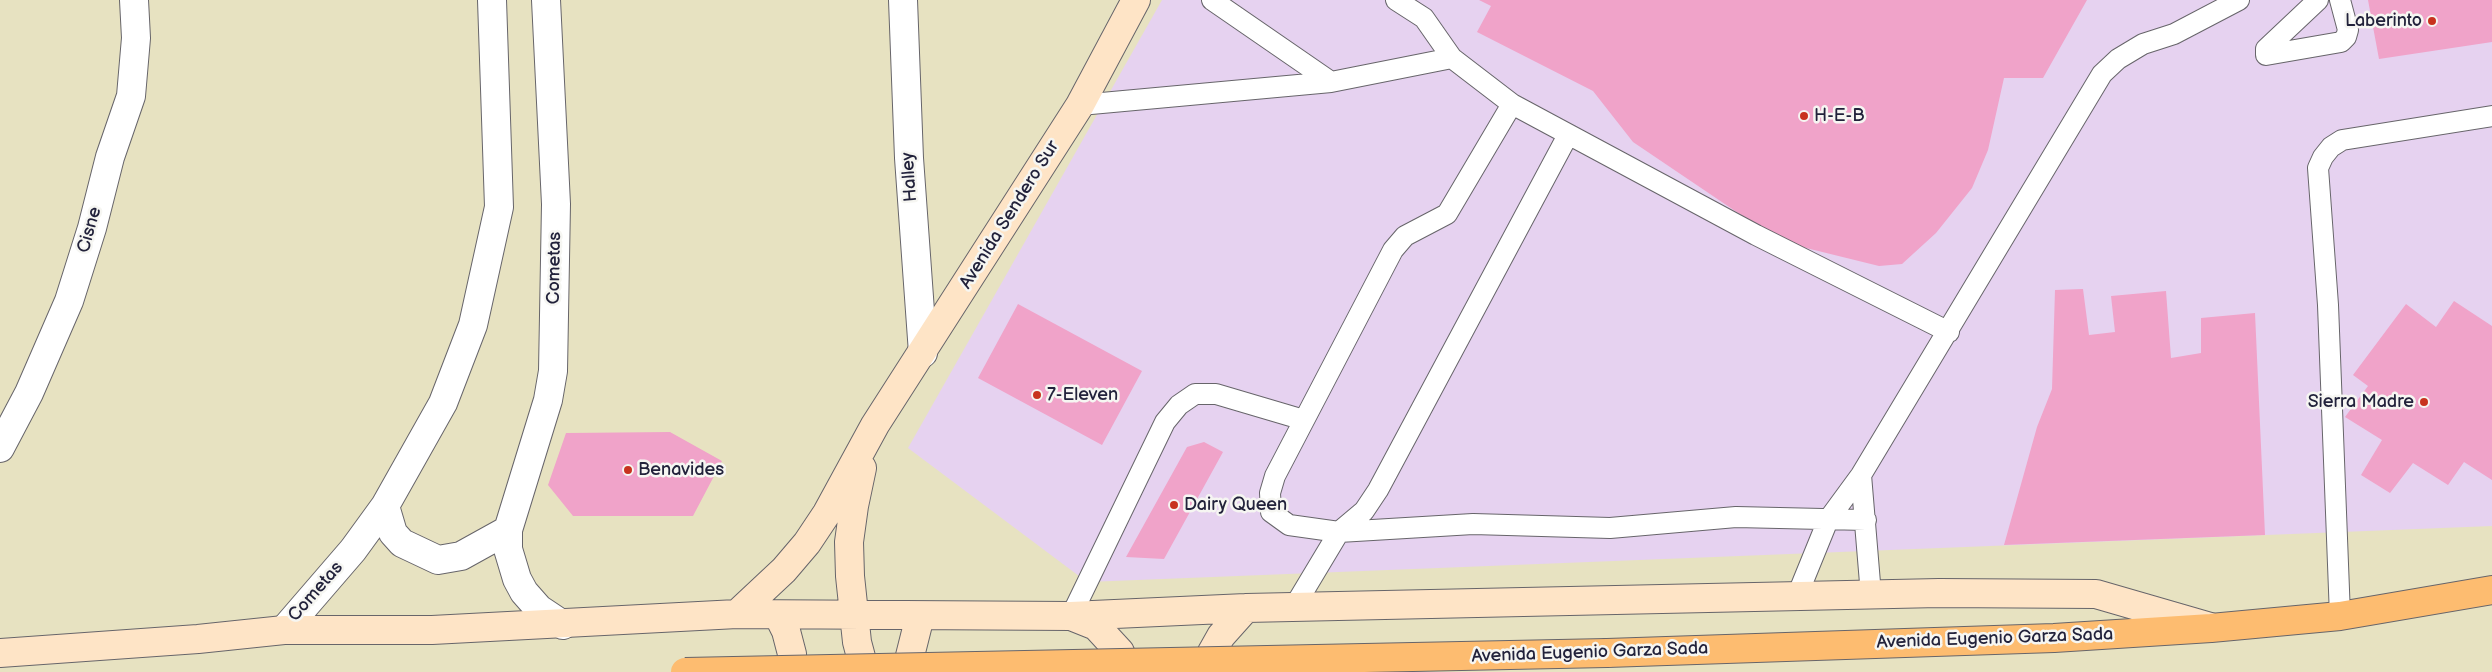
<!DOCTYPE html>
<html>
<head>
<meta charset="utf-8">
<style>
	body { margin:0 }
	canvas { display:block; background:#e7e2c1 }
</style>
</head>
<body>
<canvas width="2492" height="672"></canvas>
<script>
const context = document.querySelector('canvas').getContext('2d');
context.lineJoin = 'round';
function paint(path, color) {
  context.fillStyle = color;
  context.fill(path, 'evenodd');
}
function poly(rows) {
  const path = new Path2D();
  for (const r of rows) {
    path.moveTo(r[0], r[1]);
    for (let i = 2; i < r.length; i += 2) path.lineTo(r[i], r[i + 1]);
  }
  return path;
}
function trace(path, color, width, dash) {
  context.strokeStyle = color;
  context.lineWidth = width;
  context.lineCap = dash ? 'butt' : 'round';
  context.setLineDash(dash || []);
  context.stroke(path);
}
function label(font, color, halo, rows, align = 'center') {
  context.font = font + ' "Balsamiq Sans",sans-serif';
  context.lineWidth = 5;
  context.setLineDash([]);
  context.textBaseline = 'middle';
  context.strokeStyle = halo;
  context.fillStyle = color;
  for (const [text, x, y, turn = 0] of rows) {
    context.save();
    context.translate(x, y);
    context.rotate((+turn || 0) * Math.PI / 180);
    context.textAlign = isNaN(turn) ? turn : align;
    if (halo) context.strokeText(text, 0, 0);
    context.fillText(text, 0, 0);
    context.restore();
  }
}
const built = poly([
	[1162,0,2492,0,2492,526,1087,582,908,448]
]);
const building = poly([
	[1479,0,2087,0,2043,78,2004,78,1988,150,1972,188,1936,233,1902,264,1879,266,1798,246,1747,219,1633,142,1593,91,1477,32,1491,6],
	[2368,0,2492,0,2492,42,2379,59],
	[2083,289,2089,335,2115,332,2111,296,2166,291,2171,358,2201,353,2201,318,2255,313,2265,535,2004,545,2037,427,2052,389,2055,290],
	[2454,301,2492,326,2492,480,2464,462,2448,485,2413,463,2390,493,2361,475,2382,440,2345,417,2368,386,2353,375,2406,304,2436,327],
	[1018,304,1142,371,1102,445,978,378],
	[670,432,722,461,693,516,573,516,548,485,566,433],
	[1204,442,1223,452,1164,559,1126,557,1187,447]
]);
const service = poly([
	[1212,0,1331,82],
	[1396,0,1424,18,1452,58,1512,104,1756,235,1949,332],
	[2318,0,2266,49,2266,55,2341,42,2346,37,2348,30,2340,0],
	[1512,104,1447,214,1405,236,1393,250,1275,476,1270,493,1271,512,1289,525,1339,532,1473,524,1610,528,1736,517,1866,520],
	[1080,105,1331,82,1452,58],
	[1861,475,1871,595],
	[1797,596,1828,520,1861,475,2102,74,2118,59,2143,44,2174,34,2239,0],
	[1294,607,1339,532,1364,511,1378,490,1568,135],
	[1071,616,1165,422,1179,405,1195,394,1216,394,1304,420],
	[2340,616,2328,305,2318,168,2323,157,2331,147,2342,140,2492,116]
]);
const minor = poly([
	[546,0,556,204,553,371,548,400,508,530,508,549,517,579,524,592,539,609,563,625],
	[903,0,909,158,923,353],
	[0,448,29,393,69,301,92,228,110,157,131,96,136,38,134,0],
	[385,506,393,533,402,543,438,560,461,556,508,530],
	[284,630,353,550,385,506,443,403,473,325,499,207,492,0]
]);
const secondary = poly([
	[862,468,854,506,849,542,850,576,857,642,865,672],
	[737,614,784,570,807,543,827,513,875,425,1080,105,1136,0],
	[778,615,786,631,792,654,793,672],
	[1071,616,1096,626,1120,652,1127,672],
	[0,653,198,639,284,630,432,630,737,614,1071,616,1246,608,1939,593,2096,594,2210,627],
	[906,672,920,616],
	[1205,672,1212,652,1221,636,1246,608]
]);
const trunk = poly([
	[1607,653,2054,638,2211,628,2340,616,2492,590]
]);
const trunkBridge = poly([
	[685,672,1607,653]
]);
const markers = [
	[2432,21,5,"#c8321e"],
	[1804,116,5,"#c8321e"],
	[1037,395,5,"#c8321e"],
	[2424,402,5,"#c8321e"],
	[628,470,5,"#c8321e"],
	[1174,505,5,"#c8321e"]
];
const poiNames = [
	["Laberinto",2422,21,"right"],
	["H-E-B",1814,116],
	["7-Eleven",1047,395],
	["Sierra Madre",2414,402,"right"],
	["Benavides",638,470],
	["Dairy Queen",1184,505]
];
const streetNames = [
	["Halley",910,177,-94],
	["Avenida Sendero Sur",1010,215,-58],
	["Cisne",90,230,-74],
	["Cometas",555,268,-89],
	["Cometas",316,592,-49],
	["Avenida Eugenio Garza Sada",1995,639,-2],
	["Avenida Eugenio Garza Sada",1590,653,-2]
];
paint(built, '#e6d2f0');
paint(building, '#f0a3c9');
trace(service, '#67656a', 22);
trace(minor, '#67656a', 30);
trace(secondary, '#67656a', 30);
trace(trunk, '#67656a', 30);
trace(service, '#fff', 20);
trace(minor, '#fff', 28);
trace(secondary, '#fee4c6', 28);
trace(trunk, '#fdbc70', 28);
trace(trunkBridge, '#67656a', 30, []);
trace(trunkBridge, '#fdbc70', 28);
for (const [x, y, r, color] of markers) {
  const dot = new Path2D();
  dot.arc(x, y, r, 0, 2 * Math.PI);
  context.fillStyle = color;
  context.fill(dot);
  trace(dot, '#f6f6f2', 2);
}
label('18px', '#22223b', '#f6f6f2', poiNames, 'left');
label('18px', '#22223b', '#f6f6f2', streetNames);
</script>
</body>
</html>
